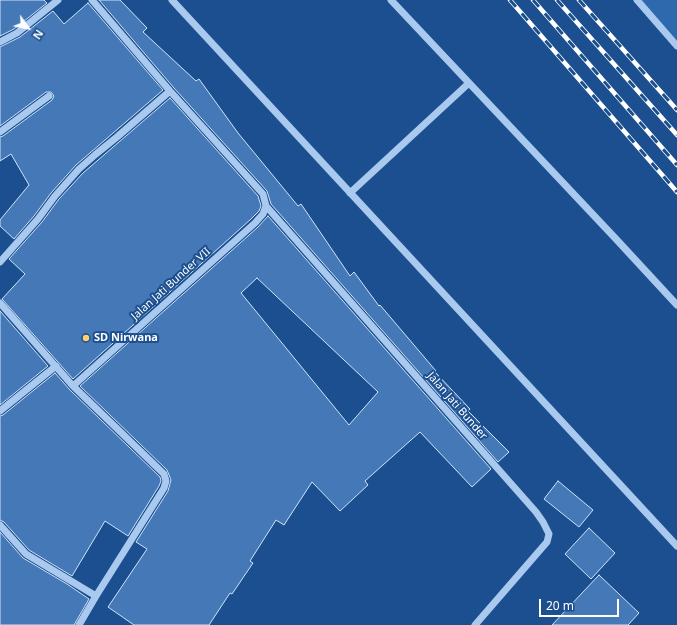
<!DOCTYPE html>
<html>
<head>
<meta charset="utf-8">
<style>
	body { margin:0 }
	#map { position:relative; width:677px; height:625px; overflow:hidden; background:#1b4f8f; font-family:"Noto Sans",sans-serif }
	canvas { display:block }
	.north { position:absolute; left:8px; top:8px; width:40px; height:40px; -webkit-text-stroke:3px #1b4f8f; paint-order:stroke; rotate:123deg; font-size:11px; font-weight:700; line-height:16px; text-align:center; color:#fff }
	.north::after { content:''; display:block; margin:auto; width:14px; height:18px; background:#fff; clip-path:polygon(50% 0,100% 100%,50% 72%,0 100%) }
	.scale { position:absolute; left:539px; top:599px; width:80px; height:18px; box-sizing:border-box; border:2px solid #fff; border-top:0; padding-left:5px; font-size:12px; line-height:14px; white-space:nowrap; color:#fff; -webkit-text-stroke:3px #1b4f8f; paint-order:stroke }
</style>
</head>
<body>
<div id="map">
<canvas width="677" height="625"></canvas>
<div class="north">N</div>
<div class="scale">20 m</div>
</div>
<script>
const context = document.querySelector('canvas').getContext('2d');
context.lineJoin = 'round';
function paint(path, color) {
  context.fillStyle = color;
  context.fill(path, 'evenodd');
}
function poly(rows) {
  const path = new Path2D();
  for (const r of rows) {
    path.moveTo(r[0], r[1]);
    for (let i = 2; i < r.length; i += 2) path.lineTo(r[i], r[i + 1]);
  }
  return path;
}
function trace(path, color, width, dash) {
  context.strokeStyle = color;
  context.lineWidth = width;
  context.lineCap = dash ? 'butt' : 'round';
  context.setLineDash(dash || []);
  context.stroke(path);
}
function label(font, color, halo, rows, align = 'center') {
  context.font = font + ' "Noto Sans",sans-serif';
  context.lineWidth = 4;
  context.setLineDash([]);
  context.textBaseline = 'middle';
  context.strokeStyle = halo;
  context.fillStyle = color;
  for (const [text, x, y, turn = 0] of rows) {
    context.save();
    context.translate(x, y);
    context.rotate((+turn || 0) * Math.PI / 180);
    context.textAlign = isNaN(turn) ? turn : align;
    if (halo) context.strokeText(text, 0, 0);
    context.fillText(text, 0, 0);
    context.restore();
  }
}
const green = poly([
	[634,0,677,0,677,48]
]);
const building = poly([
	[0,0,44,0,47,3,14,29,0,36,0,0],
	[99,0,120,0,147,28,143,32,196,81,199,79,238,133,298,206,301,204,350,276,354,272,379,306,380,305,436,371,435,372,470,409,468,411,509,452,498,462,271,204,267,191,174,88,99,0],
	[88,3,163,90,76,165,51,193,34,216,14,239,0,226,0,220,29,185,11,154,0,161,0,137,3,136,52,100,54,96,51,92,46,92,0,126,0,47,20,37,53,11,64,24,88,3],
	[170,98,258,196,261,206,259,211,251,219,73,379,2,299,25,274,9,259,42,222,59,199,83,173,170,98],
	[268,216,491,469,472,487,420,432,365,481,368,485,340,511,312,482,284,525,276,520,250,561,253,563,232,594,230,593,209,625,134,625,108,607,147,549,136,542,168,491,171,480,167,470,80,386,258,227,268,216],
	[257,278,378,392,349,425,241,293,257,278],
	[0,311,48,366,0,405,0,311],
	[55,373,70,390,160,477,161,481,159,486,128,536,105,521,72,576,29,550,4,522,0,520,0,416,3,415,55,373],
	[558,481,593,510,579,527,544,499,558,481],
	[589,528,615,553,591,579,565,554,589,528],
	[0,532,23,558,67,584,89,599,74,625,0,625,0,532],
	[599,575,639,613,628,625,552,625,599,575]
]);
const minor = poly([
	[172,0,677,546],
	[391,0,616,239,677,305],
	[637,0,677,46],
	[0,42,17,33,58,0],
	[0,132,49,96],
	[350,193,469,83],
	[266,206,536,512,543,522,549,534,547,542,475,625],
	[0,262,38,219,55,196,79,169,96,154,117,137,170,91],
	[0,303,73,386,164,474,166,481,164,488,96,596,79,625],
	[73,386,255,223,263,214,266,206,263,194,170,91,92,0],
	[0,411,56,366],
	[0,525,26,554,96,596]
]);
const rail = poly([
	[510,0,677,192],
	[533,0,677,165],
	[557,0,677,135],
	[579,0,677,110]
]);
const markers = [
	[86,338,4,"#ffd166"]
];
const streetNames = [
	["Jalan Jati Bunder VII",171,284,-42],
	["Jalan Jati Bunder",457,406,49]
];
const poiNames = [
	["SD Nirwana",94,338]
];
paint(green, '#2e69ad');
paint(building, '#4478b7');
trace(building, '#cfe3fa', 1);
trace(minor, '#a9c9ee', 7);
trace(rail, '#fff', 4.5);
trace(rail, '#1b4f8f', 3, [9]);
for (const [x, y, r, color] of markers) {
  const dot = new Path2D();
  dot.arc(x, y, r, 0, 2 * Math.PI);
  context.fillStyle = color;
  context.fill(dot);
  trace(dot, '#1b4f8f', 1.5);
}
label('11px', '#fff', '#1b4f8f', streetNames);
label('bold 11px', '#fff', '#1b4f8f', poiNames, 'left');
</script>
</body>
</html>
